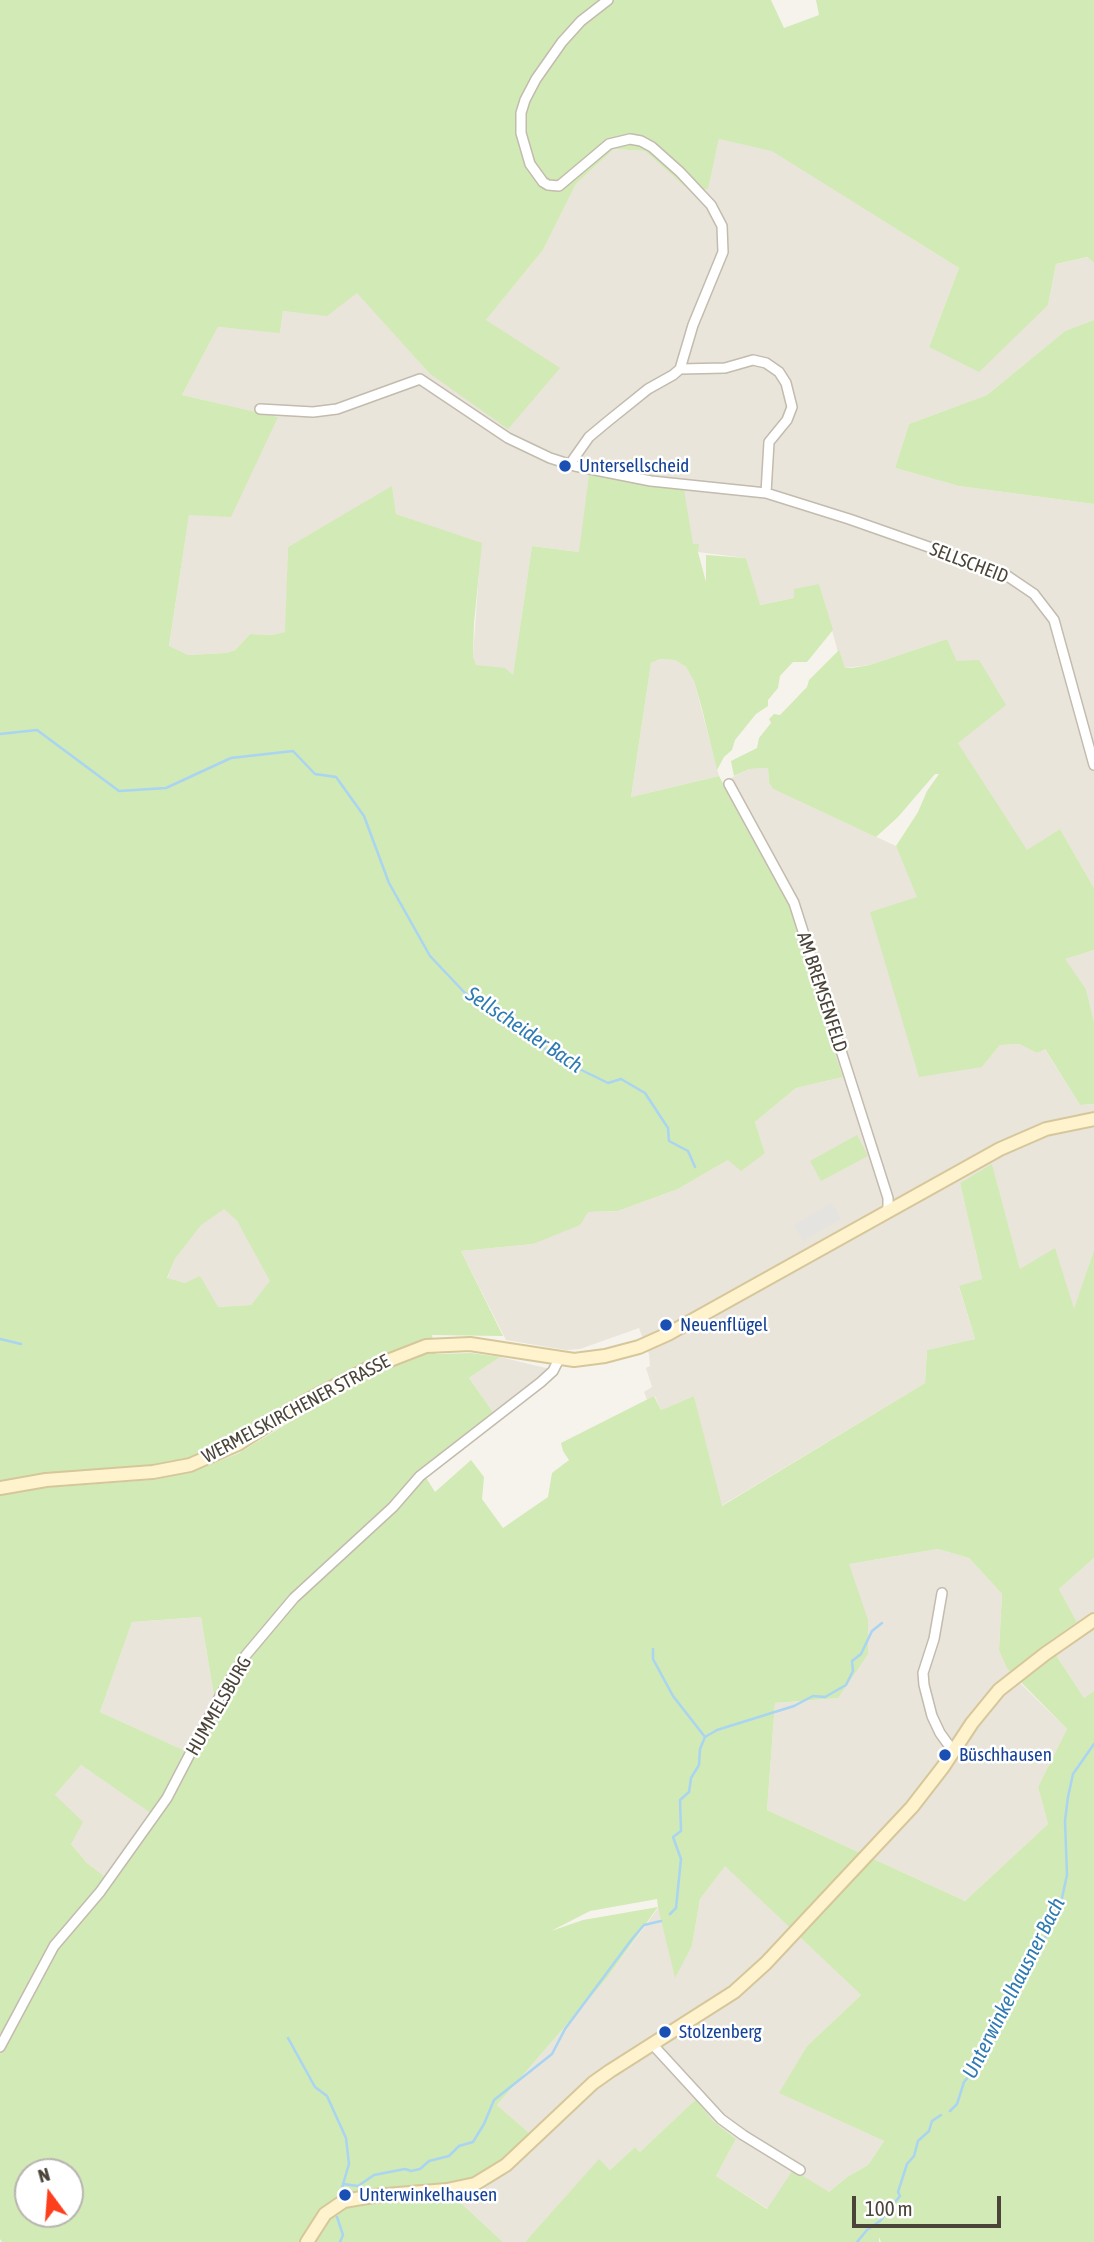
<!DOCTYPE html>
<html>
<head>
<meta charset="utf-8">
<style>
	body { margin:0 }
	#map { position:relative; width:1094px; height:2242px; overflow:hidden; background:#f6f3ec; font-family:"Asap Condensed",sans-serif }
	canvas { display:block }
	.north { position:absolute; left:14px; top:2158px; width:70px; height:70px; box-sizing:border-box; background:#fff; border:2px solid #b7b4b0; border-radius:50%; rotate:344deg; font-size:19px; font-weight:700; line-height:28px; text-align:center; color:#4b4439 }
	.north::after { content:''; display:block; margin:auto; width:24px; height:32px; background:#fc3f1d; clip-path:polygon(50% 0,100% 100%,50% 72%,0 100%) }
	.scale { position:absolute; left:852px; top:2196px; width:149px; height:32px; box-sizing:border-box; border:4px solid #4b4439; border-top:0; padding-left:9px; font-size:21px; line-height:24px; white-space:nowrap; color:#4b4439; -webkit-text-stroke:5px #fff; paint-order:stroke }
</style>
</head>
<body>
<div id="map">
<canvas width="1094" height="2242"></canvas>
<div class="north">N</div>
<div class="scale">100 m</div>
</div>
<script>
const context = document.querySelector('canvas').getContext('2d');
context.lineJoin = 'round';
function paint(path, color) {
  context.fillStyle = color;
  context.fill(path, 'evenodd');
}
function poly(rows) {
  const path = new Path2D();
  for (const r of rows) {
    path.moveTo(r[0], r[1]);
    for (let i = 2; i < r.length; i += 2) path.lineTo(r[i], r[i + 1]);
  }
  return path;
}
function trace(path, color, width, dash) {
  context.strokeStyle = color;
  context.lineWidth = width;
  context.lineCap = dash ? 'butt' : 'round';
  context.setLineDash(dash || []);
  context.stroke(path);
}
function label(font, color, halo, rows, align = 'center') {
  context.font = font + ' "Asap Condensed",sans-serif';
  context.lineWidth = 5;
  context.setLineDash([]);
  context.textBaseline = 'middle';
  context.strokeStyle = halo;
  context.fillStyle = color;
  for (const [text, x, y, turn = 0] of rows) {
    context.save();
    context.translate(x, y);
    context.rotate((+turn || 0) * Math.PI / 180);
    context.textAlign = isNaN(turn) ? turn : align;
    if (halo) context.strokeText(text, 0, 0);
    context.fillText(text, 0, 0);
    context.restore();
  }
}
const residential = poly([
	[719,139,772,150,959,268,929,347,1048,305,1056,264,1089,257,1094,263,1094,320,1065,331,987,395,909,424,895,468,959,486,1094,504,1094,888,1060,829,1027,851,957,742,957,661,947,639,870,665,845,668,840,659,819,584,794,598,759,605,746,558,698,552,579,552,532,546,513,676,476,665,473,656,481,544,396,514,392,487,288,547,286,632,272,635,250,634,235,650,226,653,188,655,169,647,189,514,277,417,182,395,218,327,280,332,283,311,327,315,357,292,429,373,486,320,543,250,576,184,614,149,645,151,690,190,708,188],
	[660,659,675,660,686,667,694,681,719,776,631,797,651,663],
	[768,768,769,783,773,789,896,846,918,897,871,912,982,1067,1000,1045,1019,1044,1037,1053,1044,1048,1080,1105,1094,1104,1094,1250,1074,1311,1020,1269,992,1165,960,1183,982,1279,959,1287,975,1339,927,1350,925,1383,721,1506,694,1396,661,1410,655,1396,647,1400,644,1392,652,1387,646,1368,650,1366,649,1354,639,1328,580,1349,566,1350,506,1340,461,1251,533,1244,587,1212,618,1211,678,1189,728,1160,765,1153,755,1122,796,1088,843,1077,818,1004,754,841,723,782,749,769],
	[1094,950,1094,1022,1086,989,1064,959],
	[224,1208,237,1221,271,1281,251,1305,218,1307,185,1283,167,1279,175,1259,201,1224],
	[500,1357,550,1369,495,1415,469,1378],
	[938,1549,969,1558,1002,1594,999,1650,1016,1679,1067,1729,1038,1787,1048,1824,965,1901,767,1810,775,1703,838,1698,849,1564],
	[1094,1558,1094,1691,1084,1698,1056,1655,1051,1639,1077,1622,1059,1589],
	[201,1617,217,1714,195,1756,100,1712,132,1622],
	[81,1765,159,1818,112,1882,87,1863,71,1844,55,1795],
	[725,1865,861,1995,807,2046,780,2093,884,2141,868,2165,847,2177,829,2192,768,2209,716,2176,736,2139,713,2121,696,2099,640,2152,635,2147,610,2170,599,2160,525,2242,503,2242,447,2190,535,2138,497,2105,607,1978,659,1907,675,1976,692,1946,700,1899]
]);
const green = poly([
	[0,0,771,0,784,28,819,15,816,0,1094,0,1094,263,1088,257,1056,264,1048,305,979,372,929,347,959,268,772,151,719,139,708,189,689,190,645,151,614,149,576,184,543,250,486,320,560,368,508,429,429,373,357,293,327,316,283,311,280,333,218,327,182,395,278,417,231,517,189,515,169,646,188,655,226,653,235,650,250,634,272,635,285,632,288,547,392,486,396,514,482,543,474,623,473,656,476,665,505,668,513,675,532,546,579,552,589,475,684,490,693,544,699,544,698,552,706,582,706,555,746,558,760,605,794,598,794,589,819,584,833,630,807,662,793,662,780,676,778,688,768,700,768,706,756,714,735,740,732,750,724,757,717,770,702,709,694,681,686,667,675,660,660,659,651,663,631,797,719,776,790,906,818,1004,843,1077,796,1088,755,1122,765,1153,741,1171,728,1160,678,1189,618,1211,588,1212,580,1225,533,1244,461,1251,503,1336,432,1335,436,1354,471,1353,500,1357,469,1378,495,1415,425,1476,435,1492,471,1460,484,1477,482,1499,503,1528,548,1497,552,1473,569,1460,563,1451,561,1443,654,1396,661,1410,694,1396,722,1506,925,1383,927,1350,975,1339,959,1286,982,1279,960,1183,992,1164,1020,1269,1055,1248,1074,1309,1094,1250,1094,1558,1059,1589,1077,1622,1051,1640,1056,1655,1084,1698,1094,1691,1094,2242,881,2242,879,2237,879,2242,525,2242,599,2159,610,2170,635,2147,640,2152,696,2099,713,2121,736,2139,716,2176,767,2209,793,2170,829,2192,847,2177,868,2165,884,2141,779,2093,807,2046,861,1995,725,1866,700,1899,692,1946,675,1978,658,1907,607,1978,497,2105,535,2138,506,2165,448,2191,503,2242,2,2242,0,2239,0,2054,10,2038,0,2033,0,1493,15,1490,151,1480,192,1472,239,1453,288,1423,352,1387,344,1373,286,1406,241,1436,213,1451,188,1461,150,1468,0,1483],
	[224,1209,237,1221,270,1281,251,1305,218,1307,200,1276,185,1283,167,1278,175,1259,201,1225],
	[938,1549,969,1558,1002,1594,999,1650,1007,1668,1067,1729,1038,1787,1048,1824,965,1901,767,1810,775,1703,838,1698,868,1654,868,1620,849,1564],
	[201,1617,217,1714,196,1756,100,1712,132,1622],
	[81,1765,158,1818,112,1882,87,1863,71,1844,83,1822,55,1795],
	[657,1899,658,1907,583,1920,551,1931,590,1911],
	[28,2172,70,2172,70,2214,28,2214],
	[1094,320,1094,504,959,486,895,468,909,424,987,395,1065,331],
	[947,639,957,661,979,660,1006,705,958,743,1027,850,1060,829,1094,888,1094,950,1065,959,1086,989,1094,1022,1094,1104,1080,1105,1045,1049,1037,1053,1019,1044,1000,1045,982,1067,919,1077,870,912,917,897,896,846,918,812,927,791,939,774,935,774,898,817,876,837,773,789,769,783,768,768,749,769,734,776,731,761,757,748,759,738,771,723,769,719,774,714,780,715,807,687,809,680,839,650,845,668,852,668,870,665],
	[857,1135,868,1156,821,1181,810,1161]
]);
const parking = poly([
	[832,1203,841,1219,803,1241,794,1225]
]);
const stream = poly([
	[0,734,37,730,119,791,166,788,231,758,293,751,315,774,336,777,364,816,389,883,430,956,465,993,563,1061,608,1083,621,1079,645,1093,668,1128,669,1141,688,1151,695,1167],
	[0,1339,21,1344],
	[653,1649,653,1659,673,1696,705,1737],
	[670,1914,676,1908,681,1859,673,1837,681,1831,680,1800,689,1792,691,1778,699,1765,700,1749,705,1737,717,1730,794,1706,813,1696,825,1697,846,1685,853,1671,852,1661,861,1654,872,1631,882,1623],
	[288,2038,315,2087,327,2096,346,2138,349,2164,341,2191],
	[950,2111,957,2104,964,2082,975,2069,1028,1961,1052,1928,1060,1907,1067,1875,1065,1821,1068,1797,1073,1774,1094,1744],
	[343,2184,358,2186,374,2175,405,2169,411,2171,420,2169,429,2161,449,2156,459,2146,473,2142,484,2124,494,2100,552,2054,565,2029,632,1939,644,1925,661,1921],
	[337,2217,343,2235,340,2242],
	[857,2242,867,2230,880,2221,900,2196,898,2192,907,2164,914,2156,918,2141,929,2131,932,2121,941,2115]
]);
const street = poly([
	[680,369,725,368,753,360,766,363,779,372,786,383,792,407,787,420,769,442,766,493],
	[260,409,313,412,337,409,420,379,508,438,550,458,575,466,651,481,766,493,849,519,1003,573,1034,594,1054,620,1094,765],
	[570,464,589,437,607,422,648,389,673,375,680,369,693,325,723,252,722,226,711,205,680,172,652,147,641,141,630,139,609,144,559,186,548,185,543,182,530,164,521,133,521,113,525,100,536,79,562,42,581,21,608,0],
	[729,784,794,903,888,1198,888,1210],
	[942,1593,934,1639,923,1673,924,1685,932,1716,940,1733,953,1751],
	[653,2045,721,2119,743,2135,800,2170],
	[0,2047,54,1946,100,1892,167,1798,220,1696,246,1655,294,1598,393,1507,420,1476,541,1382,553,1371,559,1359]
]);
const secondary = poly([
	[0,1488,46,1480,153,1472,190,1465,238,1444,304,1402,367,1369,426,1346,470,1344,574,1360,605,1356,639,1347,668,1334,1000,1149,1046,1129,1094,1119],
	[307,2242,325,2214,344,2201,373,2196,447,2190,475,2184,506,2165,593,2083,610,2071,734,1992,766,1963,912,1807,943,1767,972,1723,999,1690,1045,1654,1094,1620]
]);
const markers = [
	[565,466,7,"#1a4fb4"],
	[666,1325,7,"#1a4fb4"],
	[945,1755,7,"#1a4fb4"],
	[665,2032,7,"#1a4fb4"],
	[345,2195,7,"#1a4fb4"]
];
const transitNames = [
	["Untersellscheid",579,466],
	["Neuenflügel",680,1325],
	["Büschhausen",959,1755],
	["Stolzenberg",679,2032],
	["Unterwinkelhausen",359,2195]
];
const streetNames = [
	["SELLSCHEID",969,563,21],
	["AM BREMSENFELD",822,992,72],
	["WERMELSKIRCHENER STRASSE",296,1409,-28],
	["HUMMELSBURG",219,1706,-60]
];
const waterNames = [
	["Sellscheider Bach",524,1030,34],
	["Unterwinkelhausner Bach",1014,1988,-63]
];
paint(residential, '#eae5da');
paint(green, '#d2eab5');
paint(parking, '#e5e3e0');
trace(stream, '#a9d4f2', 2.5);
trace(street, '#c2bbae', 12);
trace(secondary, '#d6c79b', 16);
trace(street, '#fff', 9);
trace(secondary, '#fff3cd', 12);
for (const [x, y, r, color] of markers) {
  const dot = new Path2D();
  dot.arc(x, y, r, 0, 2 * Math.PI);
  context.fillStyle = color;
  context.fill(dot);
  trace(dot, '#fff', 2.5);
}
label('19px', '#164399', '#fff', transitNames, 'left');
label('19px', '#4b4439', '#fff', streetNames);
label('italic 21px', '#2e7ab2', '#fff', waterNames);
</script>
</body>
</html>
